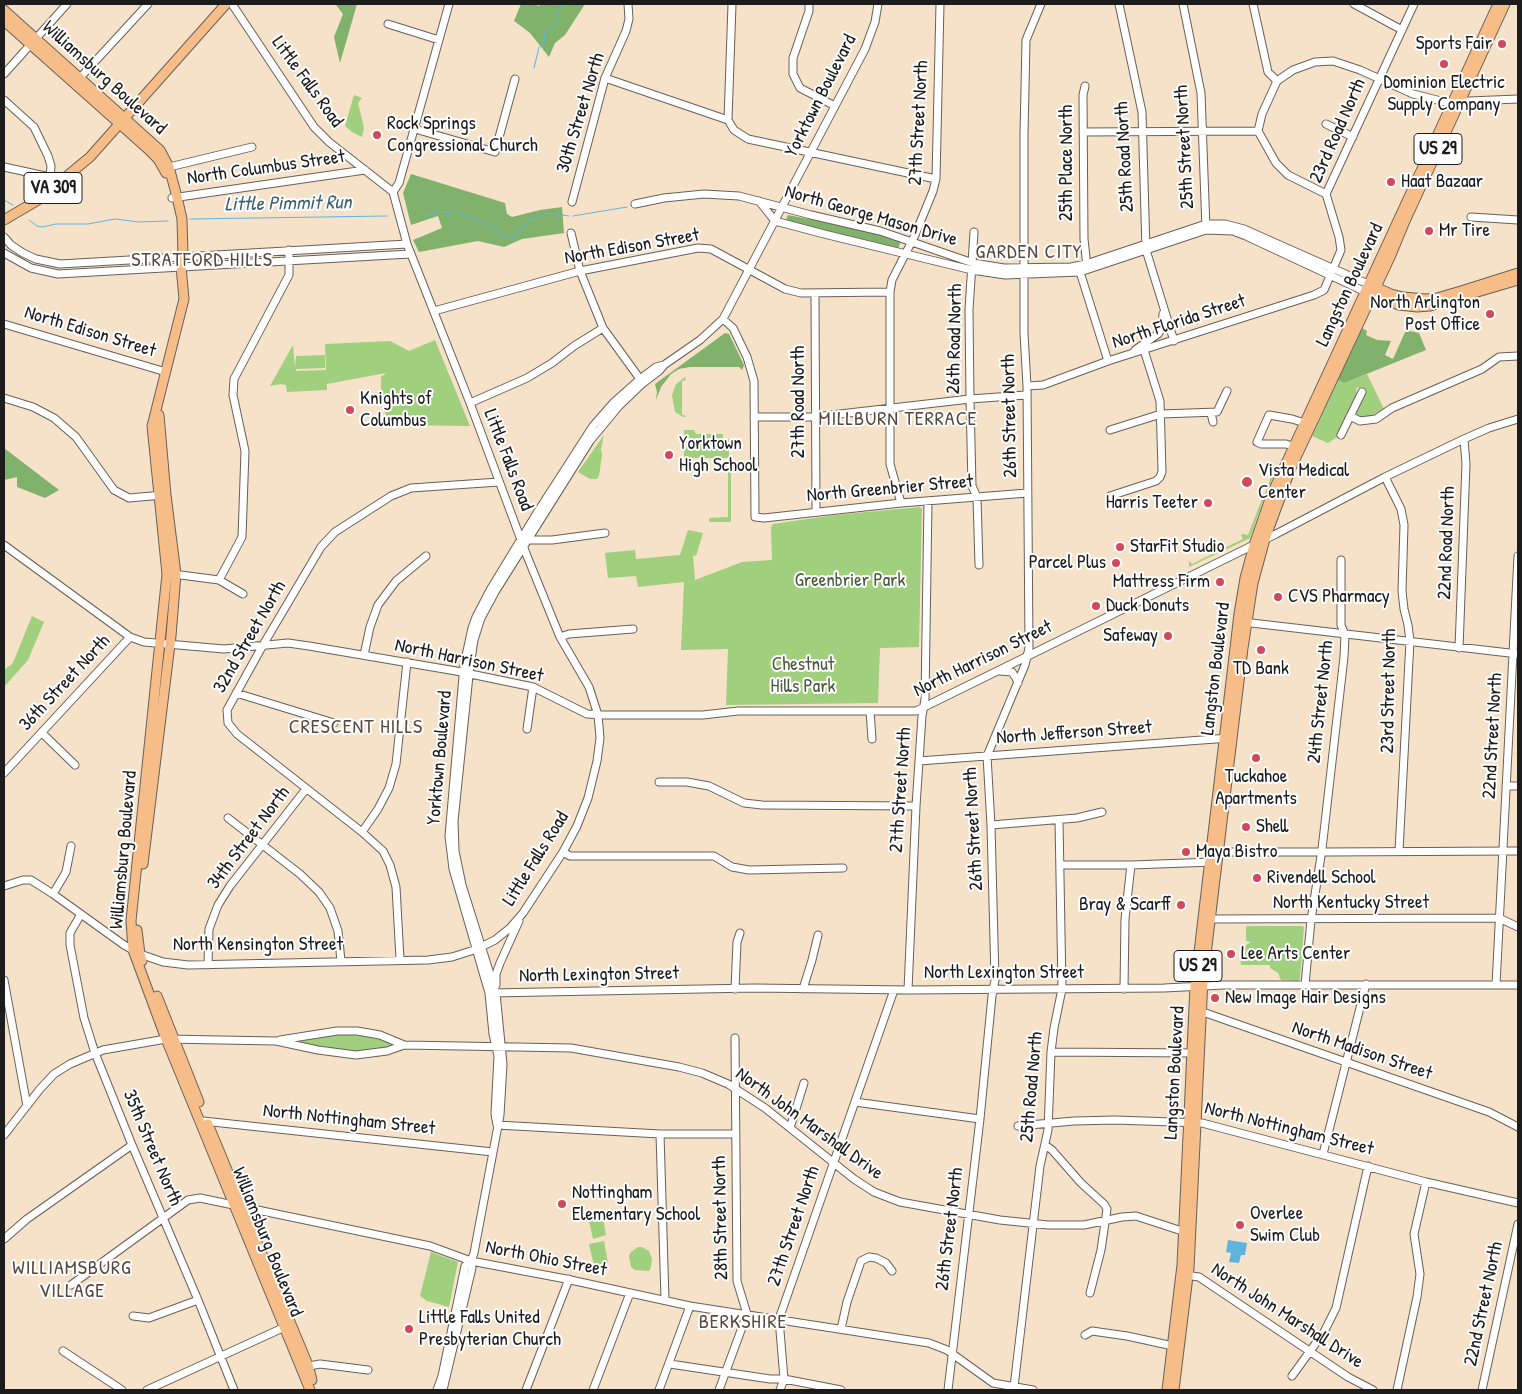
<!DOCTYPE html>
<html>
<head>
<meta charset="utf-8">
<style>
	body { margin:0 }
	#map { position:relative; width:1522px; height:1394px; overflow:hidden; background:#f6e1c9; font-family:"Patrick Hand",sans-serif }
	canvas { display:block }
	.frame { position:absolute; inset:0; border:5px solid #1c1c1c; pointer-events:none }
</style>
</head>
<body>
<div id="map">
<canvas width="1522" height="1394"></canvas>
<div class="frame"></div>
</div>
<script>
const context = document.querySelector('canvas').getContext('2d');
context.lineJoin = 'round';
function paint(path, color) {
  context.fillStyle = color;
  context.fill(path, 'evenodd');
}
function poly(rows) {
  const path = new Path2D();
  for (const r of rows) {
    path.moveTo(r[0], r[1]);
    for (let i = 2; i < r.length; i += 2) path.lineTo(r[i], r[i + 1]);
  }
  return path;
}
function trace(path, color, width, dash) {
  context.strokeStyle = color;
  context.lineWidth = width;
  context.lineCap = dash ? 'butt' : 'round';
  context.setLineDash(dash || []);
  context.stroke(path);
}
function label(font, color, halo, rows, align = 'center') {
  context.font = font + ' "Patrick Hand",sans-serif';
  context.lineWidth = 4;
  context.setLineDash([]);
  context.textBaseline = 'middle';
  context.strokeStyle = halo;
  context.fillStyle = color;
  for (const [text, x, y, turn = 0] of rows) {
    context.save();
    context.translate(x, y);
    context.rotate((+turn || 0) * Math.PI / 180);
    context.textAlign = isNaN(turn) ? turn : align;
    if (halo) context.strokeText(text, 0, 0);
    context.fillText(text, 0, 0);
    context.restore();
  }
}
const green = poly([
	[354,95,362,98,358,103,364,128,362,137,352,132,345,126],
	[435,340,470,426,390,425,384,410,385,407,388,406,381,402,381,377,386,373,327,384,327,390,287,392,286,385,281,384,270,386,293,345,295,368,296,356,325,355,325,368,296,369,296,371,326,370,325,344,390,341,409,351],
	[1367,374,1384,409,1364,419,1359,417,1356,413,1356,408,1362,390,1358,387,1356,389,1357,396,1339,436,1328,443,1312,436,1338,380,1344,383],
	[685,377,686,380,682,381,682,415,687,416,683,417,675,412,672,395,676,384],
	[684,430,694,430,696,434,723,434,723,439,729,439,729,458,684,458],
	[604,435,601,449,602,455,599,476,597,479,590,479,578,472],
	[728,463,731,463,731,522,709,522,709,518,728,517],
	[1269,472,1275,473,1263,501,1250,538,1189,567,1189,561,1192,564,1243,539,1241,535,1243,534,1248,535,1262,499,1260,497,1264,496,1272,474],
	[920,507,922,509,919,647,880,648,878,703,726,705,728,649,681,650,684,582,638,587,636,576,608,578,605,553,635,550,636,559,680,555,688,530,703,533,696,556,693,555,695,580,742,562,772,560,771,527,773,524,835,515],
	[32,616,44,622,28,660,4,687,4,670,12,664,15,658],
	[1247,926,1301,926,1304,927,1300,979,1297,981,1281,980,1278,973,1270,968,1270,965,1241,965,1240,953,1242,951,1246,952,1243,947,1251,942,1246,941,1246,927],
	[343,1034,375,1037,392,1042,392,1047,356,1052,341,1051,297,1042,298,1039],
	[603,1218,606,1235,593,1239,589,1221],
	[604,1241,608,1263,594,1266,589,1244],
	[638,1247,642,1247,649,1251,652,1259,651,1267,649,1271,635,1270,631,1267,629,1256,631,1252],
	[431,1252,458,1262,449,1307,427,1301,420,1296]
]);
const forest = poly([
	[338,4,357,4,340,63,334,37,343,14,336,5],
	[521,4,534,4,539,6,541,4,585,4,565,35,555,43,549,57,530,33,514,21],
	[411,174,505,203,507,214,512,217,540,210,562,207,564,233,522,239,504,247,478,241,419,252,413,240,442,228,438,216,411,225,403,193],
	[788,215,874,232,901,241,898,249,785,222],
	[1362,328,1367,331,1366,335,1377,340,1391,341,1385,355,1393,359,1406,330,1419,333,1426,350,1344,383,1338,380],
	[725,333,729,334,744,365,742,370,739,367,690,367,679,369,671,374,661,387,656,400,657,392,655,384],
	[4,448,59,490,45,498,17,487,17,477,4,480]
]);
const water = poly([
	[1228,1240,1247,1243,1245,1255,1241,1255,1239,1263,1229,1262,1231,1253,1226,1252]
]);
const stream = poly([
	[534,68,539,47,544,44,545,32,558,23,555,17,562,4],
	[4,200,13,205],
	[425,215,440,211,463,215,486,224,496,230,501,236,509,238,517,234,527,221,548,213,569,216],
	[573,216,627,207],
	[190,219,387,216],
	[29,220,37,226,42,227,56,224,88,224,115,219,139,222,168,221]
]);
const minor = poly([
	[809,4,809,11,793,58,793,74,800,88,835,106],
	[1119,4,1142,112,1146,250,1174,341],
	[1183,4,1201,93,1206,229],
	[1253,4,1266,63,1268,72,1277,81],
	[1354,4,1402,30],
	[388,24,439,40],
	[4,74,67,4],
	[605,78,728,120,734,130,748,139,936,179],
	[77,81,148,4],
	[1085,86,1083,95,1084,239,1087,267],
	[4,100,34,127,48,156,51,166,50,177],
	[728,120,732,4],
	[1326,124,1353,137],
	[415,129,495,152,515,79],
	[1083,132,1258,131],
	[4,167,50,177,57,185],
	[165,168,252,147],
	[393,192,399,183,449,4],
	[1326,194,1288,175,1276,163,1258,131,1262,114,1277,81,1293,70,1315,62,1333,61,1360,70,1413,94,1445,102,1518,99],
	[172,198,365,170],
	[759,201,775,221,824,234,972,270,1005,275,1080,272,1206,230,1233,231,1246,236,1368,293],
	[572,202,605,78,626,31,629,19,628,4],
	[635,204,664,198,704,194,739,196,811,215,880,231,973,263,1004,268,1071,267,1086,264,1206,224,1225,224,1244,229,1368,284],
	[1471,217,1518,220],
	[974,232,969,310,970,399,972,486,977,497,979,565],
	[571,233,580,271,603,328,640,379],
	[4,237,11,245,23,253,36,259,60,264,407,244],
	[4,253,31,268,58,274,410,254],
	[1080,272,1108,361],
	[815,294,816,511],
	[434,311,580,271,698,248,711,249,785,289,801,293,890,292],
	[723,319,733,328,747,357,754,381,755,517,764,518,901,503,1027,493],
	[4,324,166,372],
	[1135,350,1158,334,1162,328,1163,314],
	[1027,386,1043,385,1108,361,1314,295,1324,290,1341,250,1339,237,1326,194,1414,4],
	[4,398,33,407,54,418,76,437,114,490,129,498,163,495],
	[470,403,527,378,552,363,574,346,603,328],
	[1211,413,1213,422],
	[1350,416,1360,421,1376,419,1392,408,1482,369,1499,357,1518,356],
	[754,417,814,417,970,399,1026,395],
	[1110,430,1161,414,1217,412,1227,391],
	[1341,435,1362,392],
	[1298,448,1286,444,1261,444,1257,442,1269,415,1292,419,1308,424],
	[1385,477,1401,509,1404,525,1402,591,1404,609,1408,625,1410,641,1399,851],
	[1110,496,1156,481,1160,477,1162,472,1160,401,1144,350],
	[901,503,890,464,890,292,892,280,915,235,933,191,936,179,940,4],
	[523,540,552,540,605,533],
	[4,545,130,637,144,642,224,649,288,643,309,646,456,671,533,687,587,714,603,715,703,715,738,711,916,711,1276,534,1385,477,1464,439,1489,428,1518,419],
	[173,574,219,580,243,594],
	[219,580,242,537,245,451,233,395,234,379,289,275,289,250],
	[1243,622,1518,654],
	[560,637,569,634,633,629],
	[1459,648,1466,464,1464,439],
	[364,655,370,627,378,605,396,581,426,556],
	[1000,671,1012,672,1016,678,1018,683],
	[236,693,334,723],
	[870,711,872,739],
	[527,729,533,687],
	[42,733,75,765],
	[919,761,1229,738],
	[4,773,130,637],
	[659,782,687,782,709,786,744,803,762,805,916,806],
	[1506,786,1518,786],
	[228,818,300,874,319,892,330,908,338,931,341,961],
	[991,825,1077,818,1102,812],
	[362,832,378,809,389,788,396,764,407,662],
	[1322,849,1344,657,1345,635,1341,625,1341,560],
	[563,852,570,856,714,856,732,867,749,870,843,868],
	[1215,852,1318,852],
	[1325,852,1518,851],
	[1061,865,1131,865,1214,862],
	[4,886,23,880,31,880,53,894,124,945,140,954,163,962,188,965,428,960,452,957,477,949,495,940,510,928,523,913,563,852,577,826,588,798,597,761,600,738,598,715,589,687,560,637,527,556,470,403,407,244,393,192,329,142,314,127,232,4],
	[53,894,66,872,71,846],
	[81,914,70,933,70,945,84,1018,95,1053,132,1145,198,1300,234,1390],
	[1206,919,1499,918,1518,927],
	[400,959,396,887,390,865,383,851,362,832,237,734,228,723,227,710,263,645,321,547,335,532,391,496,411,488,499,482],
	[208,965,209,929,218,905,230,886,306,789],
	[4,980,27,1106],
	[496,985,496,974,500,963,519,921],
	[1305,985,1311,920,1321,856],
	[1496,985,1518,556],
	[735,989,737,942,740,933],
	[803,989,812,960,818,935],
	[1124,989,1125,919,1131,865],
	[908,990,916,806,922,716,925,699,928,501],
	[491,993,754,988,908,990,1164,988,1224,985,1518,985],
	[1197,1010,1489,1112,1518,1127],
	[280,1040,337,1031,357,1031,380,1035,404,1045],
	[1051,1052,1196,1053],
	[855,1102,980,1119],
	[203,1121,493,1152],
	[497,1125,495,1114,498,1056,493,1034,489,993,453,869,449,836,464,665,472,628,476,617,490,590,535,516,593,426,614,402,640,379,656,367,664,365,700,340,723,319,865,49,875,22,878,4],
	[497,1125,660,1134,736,1134],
	[1018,1126,1074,1121,1115,1120,1202,1123,1426,1182,1518,1203],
	[790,1128,804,1083],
	[660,1134,665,1299],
	[4,1135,40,1089,54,1074,70,1064,103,1050,166,1039,276,1041,318,1050,356,1055,387,1051,404,1045,571,1048,679,1067,702,1073,728,1084,765,1108,854,1179,874,1192,900,1202,1000,1220,1048,1225,1084,1225,1122,1217,1136,1216,1188,1233],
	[1045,1145,1052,1150,1081,1183,1104,1204,1107,1209,1101,1250,1090,1293],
	[1323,1154,1366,984],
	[4,1239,27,1219,132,1145],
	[1185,1275,1199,1277,1348,1377,1373,1390],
	[71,1285,188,1200,200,1198,430,1246,471,1261,566,1279,690,1306,929,1343,947,1350,993,1383,1033,1390],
	[133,1316,149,1318,198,1300],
	[841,1329,847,1302,861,1261,869,1257,876,1258,886,1263,892,1271],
	[1085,1335,1092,1331,1127,1336,1173,1346],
	[63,1351,122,1390],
	[670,1364,770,1379,784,1379,841,1390],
	[304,1367,320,1364,368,1370],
	[1292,1376,1324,1332,1336,1308,1368,1166],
	[1014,1387,1040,1166,1048,1130,1051,1052,1054,1028,1062,989,1059,820],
	[147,1390,287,1326],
	[437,1390,442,1376,465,1266,471,1261,474,1253,500,1115,503,1064,496,993,462,885,455,851,454,821,470,666,474,640,481,618,495,592,590,441,619,406,642,384,659,371,664,365],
	[443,1390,472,1268,471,1261],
	[526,1390,569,1279],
	[593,1390,630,1293],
	[659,1390,690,1306],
	[719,1390,747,1314,737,1281,735,1038],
	[780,1390,784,1379,779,1319,894,990],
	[948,1390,980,1119,992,996,995,980,991,825,987,756,1025,665,1029,648,1027,386,1024,333,1024,135,1026,40,1041,4],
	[1397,1390,1417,1297,1420,1274,1414,1234,1426,1182],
	[1482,1390,1518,1224]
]);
const major = poly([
	[4,10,160,150,169,167,177,197,182,219,183,256,181,266,184,299,152,426,167,574,131,921,133,950,166,1039,310,1390],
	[4,21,150,151,158,159,166,173],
	[4,220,38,200,90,157,226,4],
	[1370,285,1391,294,1403,297,1426,299,1437,298,1461,291,1518,273],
	[1372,295,1399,305,1417,307,1430,306,1518,280],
	[143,864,171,636,176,574,166,495,159,415],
	[137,930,140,954,142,961],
	[157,996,199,1102],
	[208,1124,308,1365,312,1380],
	[1167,1390,1182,1265,1195,986,1239,614,1245,578,1254,545,1271,496,1498,4],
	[1174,1390,1189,1268,1203,979,1243,648,1253,583,1265,539,1291,468,1391,255,1405,221,1505,4]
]);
const markers = [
	[1502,44,5,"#d1495b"],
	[1444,64,5,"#d1495b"],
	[377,135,5,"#d1495b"],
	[1391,182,5,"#d1495b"],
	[1429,231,5,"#d1495b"],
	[1490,314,5,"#d1495b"],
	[350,410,5,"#d1495b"],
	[669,455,5,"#d1495b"],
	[1247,482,6,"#d1495b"],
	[1208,503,5,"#d1495b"],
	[1120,547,5,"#d1495b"],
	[1116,563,5,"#d1495b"],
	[1220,582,5,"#d1495b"],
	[1278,597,5,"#d1495b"],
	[1096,606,5,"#d1495b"],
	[1168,636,5,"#d1495b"],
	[1261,650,5,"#d1495b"],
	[1256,758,5,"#d1495b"],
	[1246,827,5,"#d1495b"],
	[1186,852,5,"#d1495b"],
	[1257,878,5,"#d1495b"],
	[1181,905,5,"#d1495b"],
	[1231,954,5,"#d1495b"],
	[1215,998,5,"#d1495b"],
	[562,1204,5,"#d1495b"],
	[1240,1225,5,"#d1495b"],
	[409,1329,5,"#d1495b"]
];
const shields = [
	[1438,149,48],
	[53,188,58],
	[1198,966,48]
];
const shieldNames = [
	["US 29",1438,149],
	["VA 309",53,188],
	["US 29",1198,966]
];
const poiNames = [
	["Sports Fair",1492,44,"right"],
	["Dominion Electric",1444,83,"center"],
	["Supply Company",1444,105,"center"],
	["Rock Springs",387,124],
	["Congressional Church",387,146],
	["Haat Bazaar",1401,182],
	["Mr Tire",1439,231],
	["North Arlington",1480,303,"right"],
	["Post Office",1480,325,"right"],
	["Knights of",360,399],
	["Columbus",360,421],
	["Yorktown",679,444],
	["High School",679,466],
	["Vista Medical",1258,471],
	["Center",1258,493],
	["Harris Teeter",1198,503,"right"],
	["StarFit Studio",1130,547],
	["Parcel Plus",1106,563,"right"],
	["Mattress Firm",1210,582,"right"],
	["CVS Pharmacy",1288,597],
	["Duck Donuts",1106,606],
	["Safeway",1158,636,"right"],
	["TD Bank",1261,669,"center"],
	["Tuckahoe",1256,777,"center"],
	["Apartments",1256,799,"center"],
	["Shell",1256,827],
	["Maya Bistro",1196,852],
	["Rivendell School",1267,878],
	["Bray & Scarff",1171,905,"right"],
	["Lee Arts Center",1241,954],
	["New Image Hair Designs",1225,998],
	["Nottingham",572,1193],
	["Elementary School",572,1215],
	["Overlee",1250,1214],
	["Swim Club",1250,1236],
	["Little Falls United",419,1318],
	["Presbyterian Church",419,1340]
];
const streetNames = [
	["Williamsburg Boulevard",104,78,42],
	["Little Falls Road",307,82,54],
	["Yorktown Boulevard",821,96,-63],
	["30th Street North",581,113,-73],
	["27th Street North",919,123,-87],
	["23rd Road North",1338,131,-66],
	["25th Street North",1185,147,-93],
	["25th Road North",1125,157,-93],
	["25th Place North",1067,163,-90],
	["North Columbus Street",266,168,-8],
	["North George Mason Drive",871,216,16],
	["North Edison Street",632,247,-10],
	["Langston Boulevard",1350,285,-65],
	["North Florida Street",1179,322,-18],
	["North Edison Street",90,332,17],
	["26th Road North",955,339,-89],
	["27th Road North",799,402,-90],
	["26th Street North",1010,416,-91],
	["Little Falls Road",508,460,69],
	["North Greenbrier Street",890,489,-5],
	["22nd Road North",1447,543,-88],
	["32nd Street North",250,637,-60],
	["North Harrison Street",983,659,-26],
	["North Harrison Street",469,661,12],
	["Langston Boulevard",1216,669,-83],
	["36th Street North",65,683,-47],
	["23rd Street North",1389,691,-89],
	["24th Street North",1321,702,-84],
	["North Jefferson Street",1074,733,-4],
	["22nd Street North",1493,736,-87],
	["Yorktown Boulevard",440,758,-85],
	["27th Street North",901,790,-86],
	["26th Street North",974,829,-93],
	["34th Street North",249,838,-53],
	["Williamsburg Boulevard",124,850,-85],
	["Little Falls Road",536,859,-58],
	["North Kentucky Street",1351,903],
	["North Kensington Street",258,945],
	["North Lexington Street",1004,973],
	["North Lexington Street",599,975,-1],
	["North Madison Street",1362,1051,19],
	["Langston Boulevard",1175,1073,-87],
	["25th Road North",1032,1087,-85],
	["North Nottingham Street",349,1120,6],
	["North John Marshall Drive",809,1124,36],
	["North Nottingham Street",1289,1129,14],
	["35th Street North",152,1148,67],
	["28th Street North",721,1218,-91],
	["27th Street North",794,1226,-71],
	["26th Street North",950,1229,-83],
	["Williamsburg Boulevard",267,1242,68],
	["North Ohio Street",546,1259,11],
	["22nd Street North",1484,1304,-78],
	["North John Marshall Drive",1287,1316,33]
];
const parkNames = [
	["Greenbrier Park",850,581],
	["Chestnut",803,665],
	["Hills Park",803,687]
];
const waterNames = [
	["Little Pimmit Run",288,204,-1]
];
const neighbourhoodNames = [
	["GARDEN CITY",1029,253],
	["STRATFORD HILLS",202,261],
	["MILLBURN TERRACE",898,420],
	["CRESCENT HILLS",356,728],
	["WILLIAMSBURG",72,1269],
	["VILLAGE",72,1292],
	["BERKSHIRE",743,1323]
];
paint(green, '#a0cf7d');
paint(forest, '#80b26c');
paint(water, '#60b4dc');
trace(stream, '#60b4dc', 1);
trace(minor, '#686159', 9);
trace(major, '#686159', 11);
trace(minor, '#fff', 7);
trace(major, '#f7bd88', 9);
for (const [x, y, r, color] of markers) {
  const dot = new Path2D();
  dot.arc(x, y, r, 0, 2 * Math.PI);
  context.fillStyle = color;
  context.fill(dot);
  trace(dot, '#fff', 2);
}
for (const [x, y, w] of shields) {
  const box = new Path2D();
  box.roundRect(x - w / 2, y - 15.5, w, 31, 4);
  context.fillStyle = '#fff';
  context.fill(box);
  trace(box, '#1c1c1c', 1);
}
label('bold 18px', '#1c1c1c', null, shieldNames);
label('19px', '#1c1c1c', '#fff', poiNames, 'left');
label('19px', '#1c1c1c', '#fff', streetNames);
label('19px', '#4a5b3e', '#fff', parkNames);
label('italic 20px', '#3b6072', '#fff', waterNames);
context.letterSpacing = '1px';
label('20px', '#57493e', '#fff', neighbourhoodNames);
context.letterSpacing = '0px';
</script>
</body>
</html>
